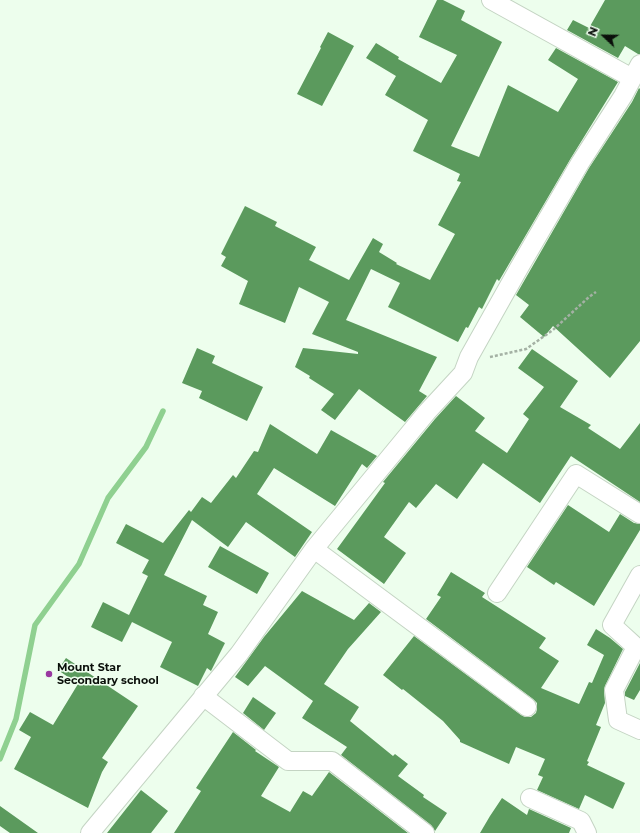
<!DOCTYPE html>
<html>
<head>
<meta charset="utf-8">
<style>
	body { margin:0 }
	#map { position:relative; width:640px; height:833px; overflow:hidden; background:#edfeed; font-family:Montserrat,sans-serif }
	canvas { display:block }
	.north { position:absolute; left:584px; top:16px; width:40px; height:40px; -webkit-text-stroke:3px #edfeed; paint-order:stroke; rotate:292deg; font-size:11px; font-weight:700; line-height:16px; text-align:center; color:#0a0f0a }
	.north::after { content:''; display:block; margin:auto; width:14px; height:18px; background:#0a0f0a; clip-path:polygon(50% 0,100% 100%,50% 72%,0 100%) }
</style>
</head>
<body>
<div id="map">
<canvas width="640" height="833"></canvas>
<div class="north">N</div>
</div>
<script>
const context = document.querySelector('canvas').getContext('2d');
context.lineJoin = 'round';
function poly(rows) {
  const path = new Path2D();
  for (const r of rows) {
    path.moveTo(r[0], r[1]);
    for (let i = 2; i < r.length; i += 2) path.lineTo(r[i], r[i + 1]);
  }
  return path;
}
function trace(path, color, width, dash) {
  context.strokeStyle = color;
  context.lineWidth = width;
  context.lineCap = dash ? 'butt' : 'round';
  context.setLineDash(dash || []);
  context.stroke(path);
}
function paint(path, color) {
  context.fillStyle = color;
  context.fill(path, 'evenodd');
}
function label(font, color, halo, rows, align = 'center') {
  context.font = font + ' Montserrat,sans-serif';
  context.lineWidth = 3;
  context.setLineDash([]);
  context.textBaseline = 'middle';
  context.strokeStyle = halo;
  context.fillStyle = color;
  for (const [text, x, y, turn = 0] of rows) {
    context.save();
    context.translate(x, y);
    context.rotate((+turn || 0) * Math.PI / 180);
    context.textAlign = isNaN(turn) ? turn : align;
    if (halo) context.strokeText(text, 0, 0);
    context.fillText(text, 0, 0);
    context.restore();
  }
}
const stream = poly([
	[0,759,16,719,35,625,79,564,108,498,146,447,163,411]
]);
const building = poly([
	[437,0,443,0,465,11,461,20,502,42,451,146,479,157,508,85,558,112,578,79,548,60,556,48,618,82,571,158,499,281,497,279,482,309,479,307,468,328,466,327,458,342,388,307,400,283,371,269,346,320,437,357,419,391,427,396,405,422,359,389,335,420,321,410,334,394,309,378,310,376,295,367,303,348,358,354,358,352,312,334,329,302,299,287,285,323,239,304,248,281,221,266,226,257,221,254,245,206,277,222,275,226,316,247,309,260,349,280,373,238,383,244,379,252,397,263,396,264,430,280,455,234,438,225,461,182,457,181,460,174,413,151,428,120,385,95,396,76,366,58,376,43,399,57,398,59,441,83,457,55,419,37],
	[605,0,640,0,640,54,638,54,625,46,618,58,567,30,573,20,589,28],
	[328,32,354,46,322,106,297,94,321,48,320,47],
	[639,88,640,89,640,341,610,378,553,326,544,337,520,317,529,305,516,295,589,168,632,102],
	[197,348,215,356,212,363,263,387,247,421,199,398,202,391,182,383],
	[532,349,578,381,560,407,591,425,588,428,620,449,640,423,640,502,571,456,540,503,483,463,457,499,436,484,416,508,409,502,384,537,406,553,384,584,337,549,385,483,383,482,435,419,456,396,485,418,475,431,507,453,529,419,523,414,544,387,518,368],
	[270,424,317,454,331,430,377,456,367,468,362,464,335,506,274,468,257,494,312,532,295,557,246,522,228,547,192,520,164,575,207,596,203,605,218,612,208,634,225,643,211,671,207,668,198,686,160,667,172,642,132,622,122,642,91,627,103,602,129,615,148,576,142,573,149,560,116,543,126,524,163,543,189,510,191,512,202,497,211,503,233,475,236,478,254,451,258,452],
	[568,505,609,532,620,514,634,523,640,524,640,530,594,606,556,582,554,585,527,567],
	[220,546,269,573,257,594,208,567],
	[451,572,485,593,482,597,546,638,539,648,559,661,541,688,579,704,589,682,592,683,604,655,587,645,596,629,610,638,623,649,605,686,604,691,605,703,596,725,601,727,587,761,589,762,587,765,625,783,613,809,585,795,579,809,537,790,543,777,538,775,545,759,516,747,509,764,460,742,460,740,443,721,403,689,402,690,383,675,414,636,521,715,525,717,531,717,536,713,537,709,537,703,533,699,426,619,441,597,437,595],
	[302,591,354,620,369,603,381,612,348,649,324,684,359,707,350,721,393,756,395,754,408,764,398,776,424,795,423,797,447,813,435,831,431,825,341,755,347,747,302,718,313,701,265,666,248,686,235,677,264,637],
	[66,658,138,706,102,758,108,762,102,772,88,808,14,769,31,737,19,730,30,712,53,725,78,684,58,670],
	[640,663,640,690,634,700,625,696,625,692],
	[253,697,276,713,264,730,243,713],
	[233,732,256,750,255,751,279,767,261,796,290,812,303,791,312,796,329,772,408,833,174,833,201,791,196,788],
	[141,790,168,811,151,833,107,833],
	[502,798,527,815,529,809,571,828,569,833,480,833,490,816],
	[0,806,38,833,10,833,0,826]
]);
const path = poly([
	[490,357,526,349,553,330,589,297,596,292]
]);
const minor = poly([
	[491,0,632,78],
	[314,549,527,707],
	[640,575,612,625,636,647,614,690,618,720,640,730],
	[497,593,576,474,640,514],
	[203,696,288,761,332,761,425,833],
	[530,798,581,821,587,833],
	[90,833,239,654,314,549,427,412,463,373,469,357,519,268,580,163,623,96,640,64]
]);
const markers = [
	[49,674,4,"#9938a0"]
];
const poiNames = [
	["Mount Star",57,668],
	["Secondary school",57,681]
];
trace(stream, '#8fd090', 5.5);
paint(building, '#5b9a5d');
trace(minor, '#c4d4c3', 20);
trace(path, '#a4b1a4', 2.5, [3, 2]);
trace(minor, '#fff', 18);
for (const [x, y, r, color] of markers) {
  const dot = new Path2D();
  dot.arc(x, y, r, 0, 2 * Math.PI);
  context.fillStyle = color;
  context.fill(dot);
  trace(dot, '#edfeed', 1.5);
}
label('bold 11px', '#0a0f0a', '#edfeed', poiNames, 'left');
</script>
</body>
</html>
